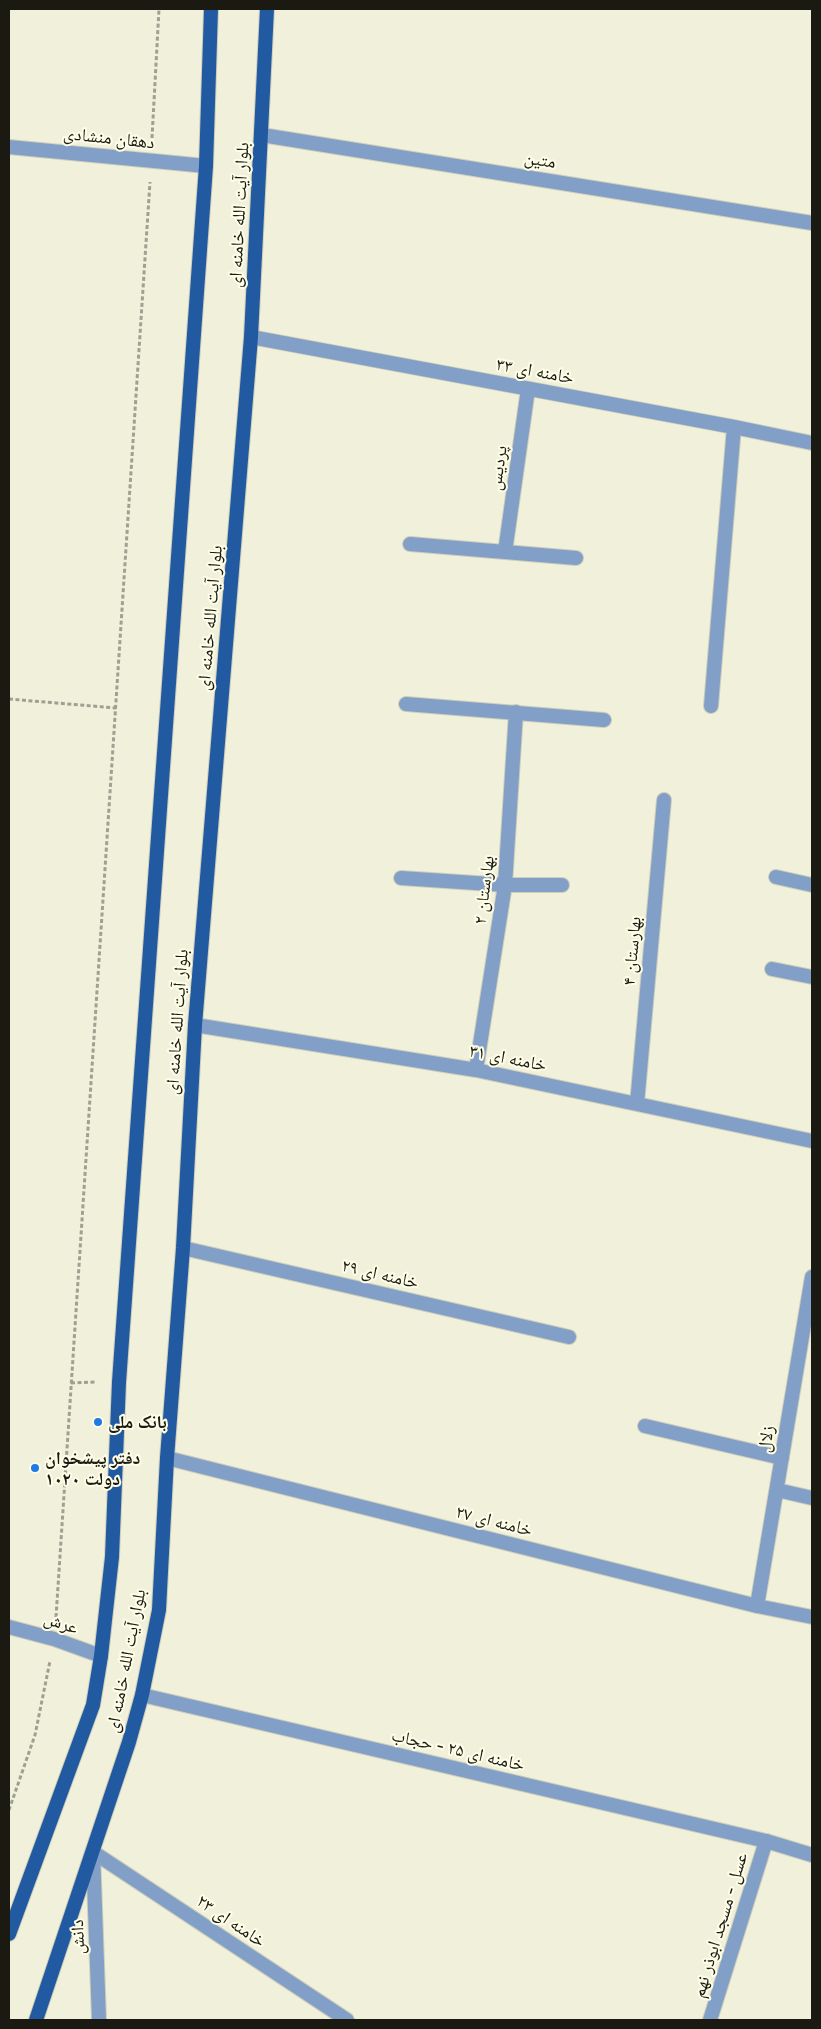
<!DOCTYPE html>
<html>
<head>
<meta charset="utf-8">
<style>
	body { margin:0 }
	#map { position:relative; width:821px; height:2029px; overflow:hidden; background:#f0f0db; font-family:"Golos Text",sans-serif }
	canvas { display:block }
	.frame { position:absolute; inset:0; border:10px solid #1a1a13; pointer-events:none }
</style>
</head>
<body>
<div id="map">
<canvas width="821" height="2029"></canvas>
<div class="frame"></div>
</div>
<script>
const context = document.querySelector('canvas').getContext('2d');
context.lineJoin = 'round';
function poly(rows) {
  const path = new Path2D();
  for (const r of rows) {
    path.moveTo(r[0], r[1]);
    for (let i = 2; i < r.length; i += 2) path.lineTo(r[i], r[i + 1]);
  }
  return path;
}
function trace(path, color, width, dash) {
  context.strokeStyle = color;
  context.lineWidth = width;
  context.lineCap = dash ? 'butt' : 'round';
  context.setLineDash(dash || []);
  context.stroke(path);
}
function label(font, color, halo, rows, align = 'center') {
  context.font = font + ' "Golos Text","Noto Naskh Arabic",sans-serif';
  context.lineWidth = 4;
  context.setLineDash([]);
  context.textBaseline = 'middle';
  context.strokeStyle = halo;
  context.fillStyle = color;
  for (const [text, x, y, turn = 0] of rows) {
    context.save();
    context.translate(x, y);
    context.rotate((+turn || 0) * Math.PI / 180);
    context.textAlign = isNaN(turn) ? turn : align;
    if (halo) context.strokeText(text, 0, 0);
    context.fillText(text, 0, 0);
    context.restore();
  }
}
const path = poly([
	[152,138,159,9],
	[9,699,116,708],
	[71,1383,97,1382],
	[56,1617,150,182],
	[9,1810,35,1735,50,1661]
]);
const minor = poly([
	[262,135,812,223],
	[251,337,734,427,812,443],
	[410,544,576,558],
	[505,552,528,389],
	[406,704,604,720],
	[711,706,734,427],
	[776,877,812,885],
	[401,878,505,885,562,885],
	[772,969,812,977],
	[195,1025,476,1070,812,1141],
	[476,1070,505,885,516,712],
	[637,1104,664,800],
	[183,1248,569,1337],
	[645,1426,782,1458],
	[167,1458,757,1606,812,1617],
	[777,1490,812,1498],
	[757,1606,812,1277],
	[93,1852,347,2020],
	[93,1852,99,2020],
	[710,2020,766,1841]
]);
const tertiary = poly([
	[9,147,206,166],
	[9,1627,54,1639,101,1656],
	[142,1695,766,1841,812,1855]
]);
const primary = poly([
	[9,1934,93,1705,101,1656,112,1557,119,1382,206,166,211,9],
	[36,2020,129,1742,142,1695,159,1610,167,1458,183,1248,195,1025,251,337,267,9]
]);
const markers = [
	[98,1422,5,"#207ae4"],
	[35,1468,5,"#207ae4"]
];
const streetNames = [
	["دهقان منشادی",109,138,6],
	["متین",540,160,9],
	["بلوار آیت الله خامنه ای",239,215,-87],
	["خامنه ای ۳۳",535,371,10],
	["پردیس",498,468,-82],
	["بلوار آیت الله خامنه ای",210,618,-85],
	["بهارستان ۲",484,890,-83],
	["بهارستان ۴",632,951,-85],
	["بلوار آیت الله خامنه ای",177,1022,-86],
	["خامنه ای ۳۱",508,1058,11],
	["خامنه ای ۲۹",380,1274,13],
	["زلال",766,1439,-80],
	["خامنه ای ۲۷",494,1521,14],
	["عرش",61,1623,18],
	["بلوار آیت الله خامنه ای",126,1661,-79],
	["خامنه ای ۲۵ - حجاب",458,1750,13],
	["خامنه ای ۲۳",231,1921,34],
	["عسل - مسجد ابوذر نهم",720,1925,-73],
	["دانش",78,1937,-92]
];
const poiNames = [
	["بانک ملی",108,1422],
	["دفتر پیشخوان",45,1458],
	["دولت ۱۰۲۰",45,1479]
];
trace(minor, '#cecebb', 16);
trace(tertiary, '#cecebb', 16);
trace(primary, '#cecebb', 16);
trace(path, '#a0a090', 3, [4, 2.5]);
trace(minor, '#819fc7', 14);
trace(tertiary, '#819fc7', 14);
trace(primary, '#215aa1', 14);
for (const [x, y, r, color] of markers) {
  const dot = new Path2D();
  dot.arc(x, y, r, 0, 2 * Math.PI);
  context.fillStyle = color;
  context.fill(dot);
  trace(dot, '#fefde8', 2);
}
label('18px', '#1a1a13', '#fefde8', streetNames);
label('bold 18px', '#1a1a13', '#fefde8', poiNames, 'left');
</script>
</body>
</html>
